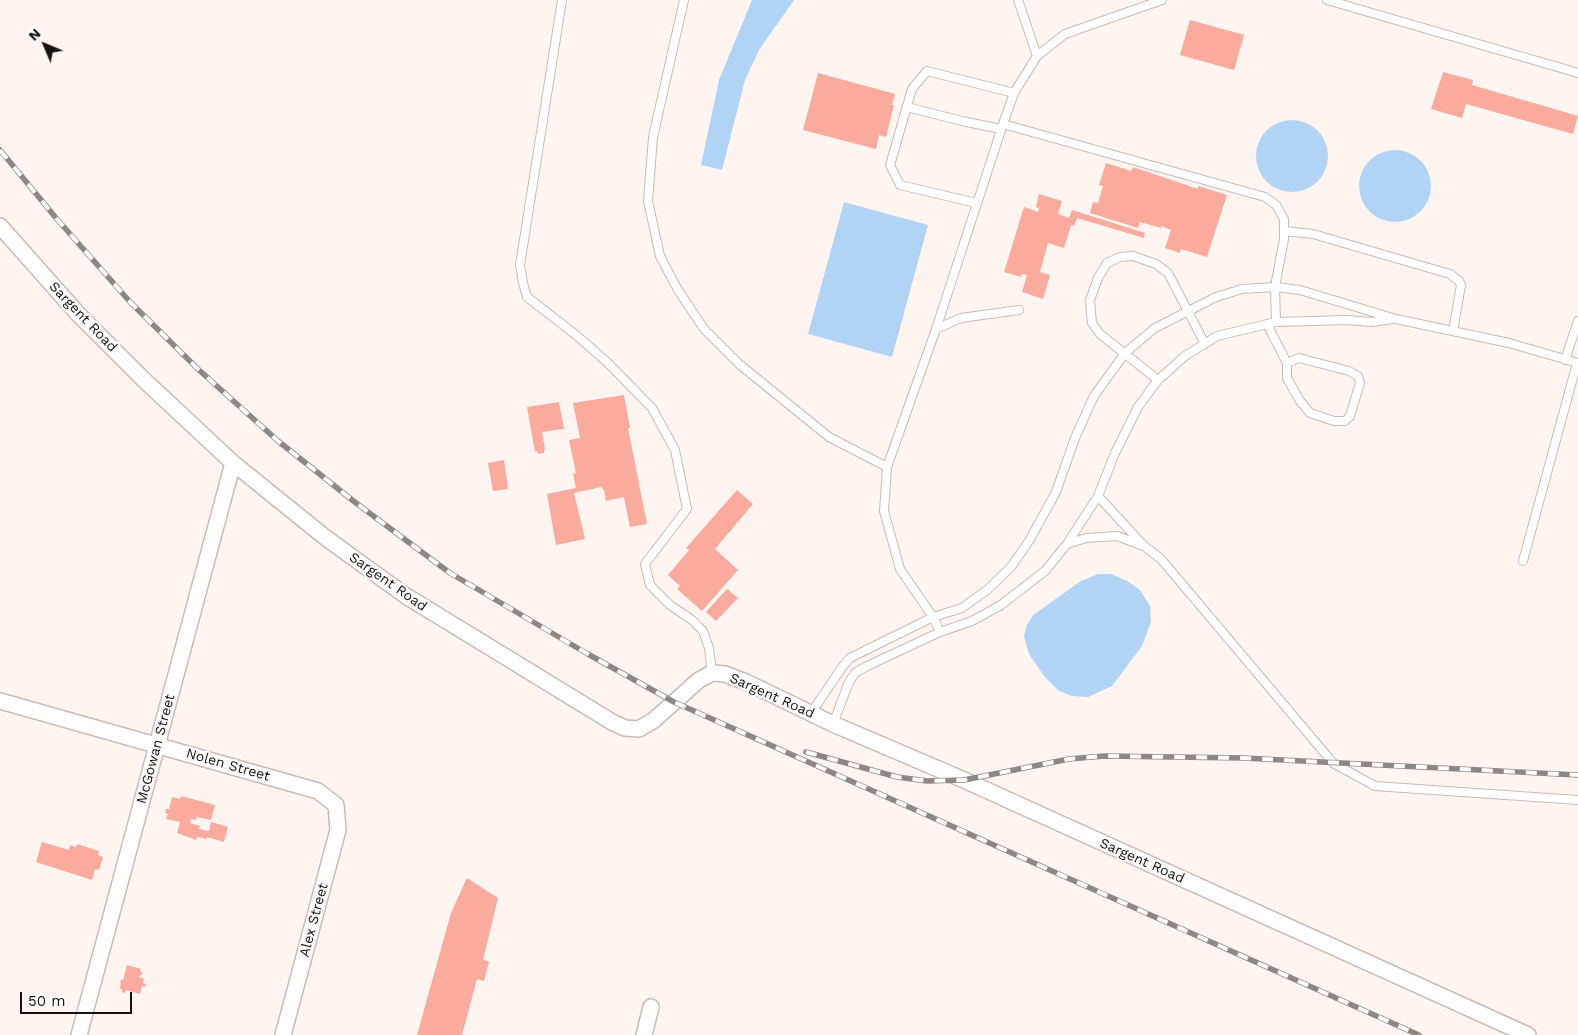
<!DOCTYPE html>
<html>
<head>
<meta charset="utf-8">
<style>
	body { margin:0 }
	#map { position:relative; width:1578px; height:1035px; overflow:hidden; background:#fef4f0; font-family:"Work Sans",sans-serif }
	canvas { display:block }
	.north { position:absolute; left:20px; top:20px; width:50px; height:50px; -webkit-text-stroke:4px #fff; paint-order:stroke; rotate:315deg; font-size:14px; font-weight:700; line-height:20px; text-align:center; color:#161210 }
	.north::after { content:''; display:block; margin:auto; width:18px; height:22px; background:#161210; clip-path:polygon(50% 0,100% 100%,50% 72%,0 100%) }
	.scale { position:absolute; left:20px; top:992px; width:112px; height:22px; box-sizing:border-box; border:2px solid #161210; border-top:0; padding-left:6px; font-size:15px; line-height:18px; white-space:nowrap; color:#161210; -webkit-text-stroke:4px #fff; paint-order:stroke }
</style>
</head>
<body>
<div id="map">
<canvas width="1578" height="1035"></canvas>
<div class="north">N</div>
<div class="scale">50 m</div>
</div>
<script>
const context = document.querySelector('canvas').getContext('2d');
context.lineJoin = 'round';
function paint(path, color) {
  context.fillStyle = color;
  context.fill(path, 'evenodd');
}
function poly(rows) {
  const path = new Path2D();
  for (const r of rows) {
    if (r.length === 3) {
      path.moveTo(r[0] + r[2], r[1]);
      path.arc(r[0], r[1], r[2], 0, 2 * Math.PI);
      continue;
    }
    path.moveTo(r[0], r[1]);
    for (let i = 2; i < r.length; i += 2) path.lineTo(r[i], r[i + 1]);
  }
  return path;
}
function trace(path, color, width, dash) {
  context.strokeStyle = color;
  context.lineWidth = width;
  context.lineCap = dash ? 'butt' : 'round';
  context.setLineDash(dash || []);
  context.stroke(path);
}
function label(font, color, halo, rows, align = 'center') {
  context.font = font + ' "Work Sans",sans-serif';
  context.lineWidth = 4.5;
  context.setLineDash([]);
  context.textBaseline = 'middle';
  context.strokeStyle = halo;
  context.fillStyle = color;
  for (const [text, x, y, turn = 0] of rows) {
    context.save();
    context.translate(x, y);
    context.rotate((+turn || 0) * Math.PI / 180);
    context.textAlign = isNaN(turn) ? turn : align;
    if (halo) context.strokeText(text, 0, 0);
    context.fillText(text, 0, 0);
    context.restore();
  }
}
const water = poly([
	[752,0,794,0,759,50,745,80,722,170,701,165,719,80],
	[1292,156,36],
	[1395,186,36],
	[844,202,928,225,892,357,808,334],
	[1098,574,1111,574,1127,581,1140,590,1150,606,1151,622,1142,646,1112,686,1088,697,1072,696,1059,691,1044,676,1029,654,1024,636,1027,625,1033,615,1081,581]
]);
const building = poly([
	[1190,20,1244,35,1234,70,1180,55],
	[1443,72,1473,80,1472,85,1578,116,1573,134,1466,104,1462,118,1431,109],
	[818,73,895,94,892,105,894,105,886,137,879,135,876,149,803,130],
	[1106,163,1131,171,1133,167,1198,189,1198,186,1227,195,1207,257,1181,249,1180,253,1165,248,1171,230,1161,226,1161,228,1140,222,1138,228,1090,213,1093,202,1098,203,1103,186,1099,185],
	[1039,194,1062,201,1058,214,1069,218,1072,210,1145,233,1144,238,1077,218,1074,226,1071,225,1064,248,1048,243,1040,272,1050,275,1043,299,1022,292,1027,275,1022,274,1021,277,1004,272,1024,207,1038,212,1039,208,1036,207],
	[624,395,630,428,628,428,647,524,630,527,624,497,606,501,604,490,601,487,574,493,585,539,556,545,547,494,576,488,573,474,576,473,569,440,580,438,573,403],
	[559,402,564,429,542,432,545,449,544,450,544,453,538,454,537,451,535,452,527,407],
	[504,460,508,489,493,491,488,463],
	[737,490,753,504,715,549,738,570,702,611,677,589,680,586,668,575,689,550,686,548],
	[727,589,738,598,716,621,706,612],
	[181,796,215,805,211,820,197,817,196,820,191,819,190,823,200,826,199,829,209,831,211,822,228,827,224,842,207,837,207,839,197,837,196,840,177,833,180,822,166,819,168,814,165,813,166,809,169,809,172,797,180,799],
	[42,842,69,850,70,845,76,847,77,844,99,851,98,855,103,857,99,870,95,869,92,880,36,862],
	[467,878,498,898,483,960,489,962,484,981,477,979,462,1035,417,1035,451,913],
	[127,965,141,969,140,972,143,973,139,977,144,979,143,983,146,984,145,987,142,986,140,994,126,990,125,993,122,992,122,989,120,989,121,979,123,980]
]);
const service = poly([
	[562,0,520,265,523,283,527,297,576,335,608,363,652,408,675,450,687,509,645,564,650,585,670,605,692,620,703,631,709,648,712,673],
	[684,0,653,137,648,201,660,256,678,290,704,329,739,364,829,437,887,467],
	[1018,0,1037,56],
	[1327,0,1578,73],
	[907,107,962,121,1001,129],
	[1003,124,1265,197,1276,205,1284,219,1284,239,1275,287,1276,322],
	[976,203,900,185,890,165,912,89,927,71,1014,93],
	[1284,231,1313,234,1450,274,1459,281,1461,285,1453,331],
	[1267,324,1287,363,1287,378,1300,401,1310,413,1334,421,1345,421,1350,416,1360,383,1358,376,1349,371,1299,358,1287,363],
	[936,329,961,318,1019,310],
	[1565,360,1578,321],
	[1158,380,1100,334,1092,323,1090,300,1098,278,1107,263,1120,257,1133,256,1156,264,1168,273,1205,344],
	[1098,496,1143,545,1161,559,1333,763,1375,786,1578,800],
	[1067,544,1086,538,1117,536,1141,545],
	[1523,561,1577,363],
	[940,632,933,617,900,569,884,511,887,467,936,329,1003,124,1014,93,1037,56,1065,34,1162,0],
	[811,713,843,666,850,658,933,617,962,608,987,590,1011,567,1029,541,1056,492,1075,438,1094,396,1125,353,1155,328,1216,297,1242,289,1275,287,1300,290,1396,319,1509,343,1578,363],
	[833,724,849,682,855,673,865,667,940,632,972,621,1001,605,1045,571,1067,544,1098,496,1115,453,1138,407,1158,380,1185,356,1217,336,1276,322,1346,320,1372,322,1393,319]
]);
const minor = poly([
	[0,226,78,314,143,379,233,463,326,538,406,596,612,722,625,728,639,729,654,720,699,680,712,673,725,674,746,682,833,724,964,780,1528,1035],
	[0,701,318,791,336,805,338,830,283,1035],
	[79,1035,233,463],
	[644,1035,651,1007]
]);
const rail = poly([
	[0,150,56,218,131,303,199,370,278,441,356,503,450,573,586,653,674,702,1419,1035],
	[806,752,897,777,927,781,964,780,1069,759,1104,756,1243,758,1578,775]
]);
const streetNames = [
	["Sargent Road",83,317,46],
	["Sargent Road",388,582,35],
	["Sargent Road",772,696,24],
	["McGowan Street",156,749,-75],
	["Nolen Street",228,765,16],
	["Sargent Road",1142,861,24],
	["Alex Street",314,920,-75]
];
paint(water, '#b2d4f4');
paint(building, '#faab9e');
trace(service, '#c8bbb7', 10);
trace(minor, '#c8bbb7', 18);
trace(service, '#fff', 8);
trace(minor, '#fff', 15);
trace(rail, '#8e8784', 5.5);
trace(rail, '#fff', 4, [11]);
label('14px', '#161210', '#fff', streetNames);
</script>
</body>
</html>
